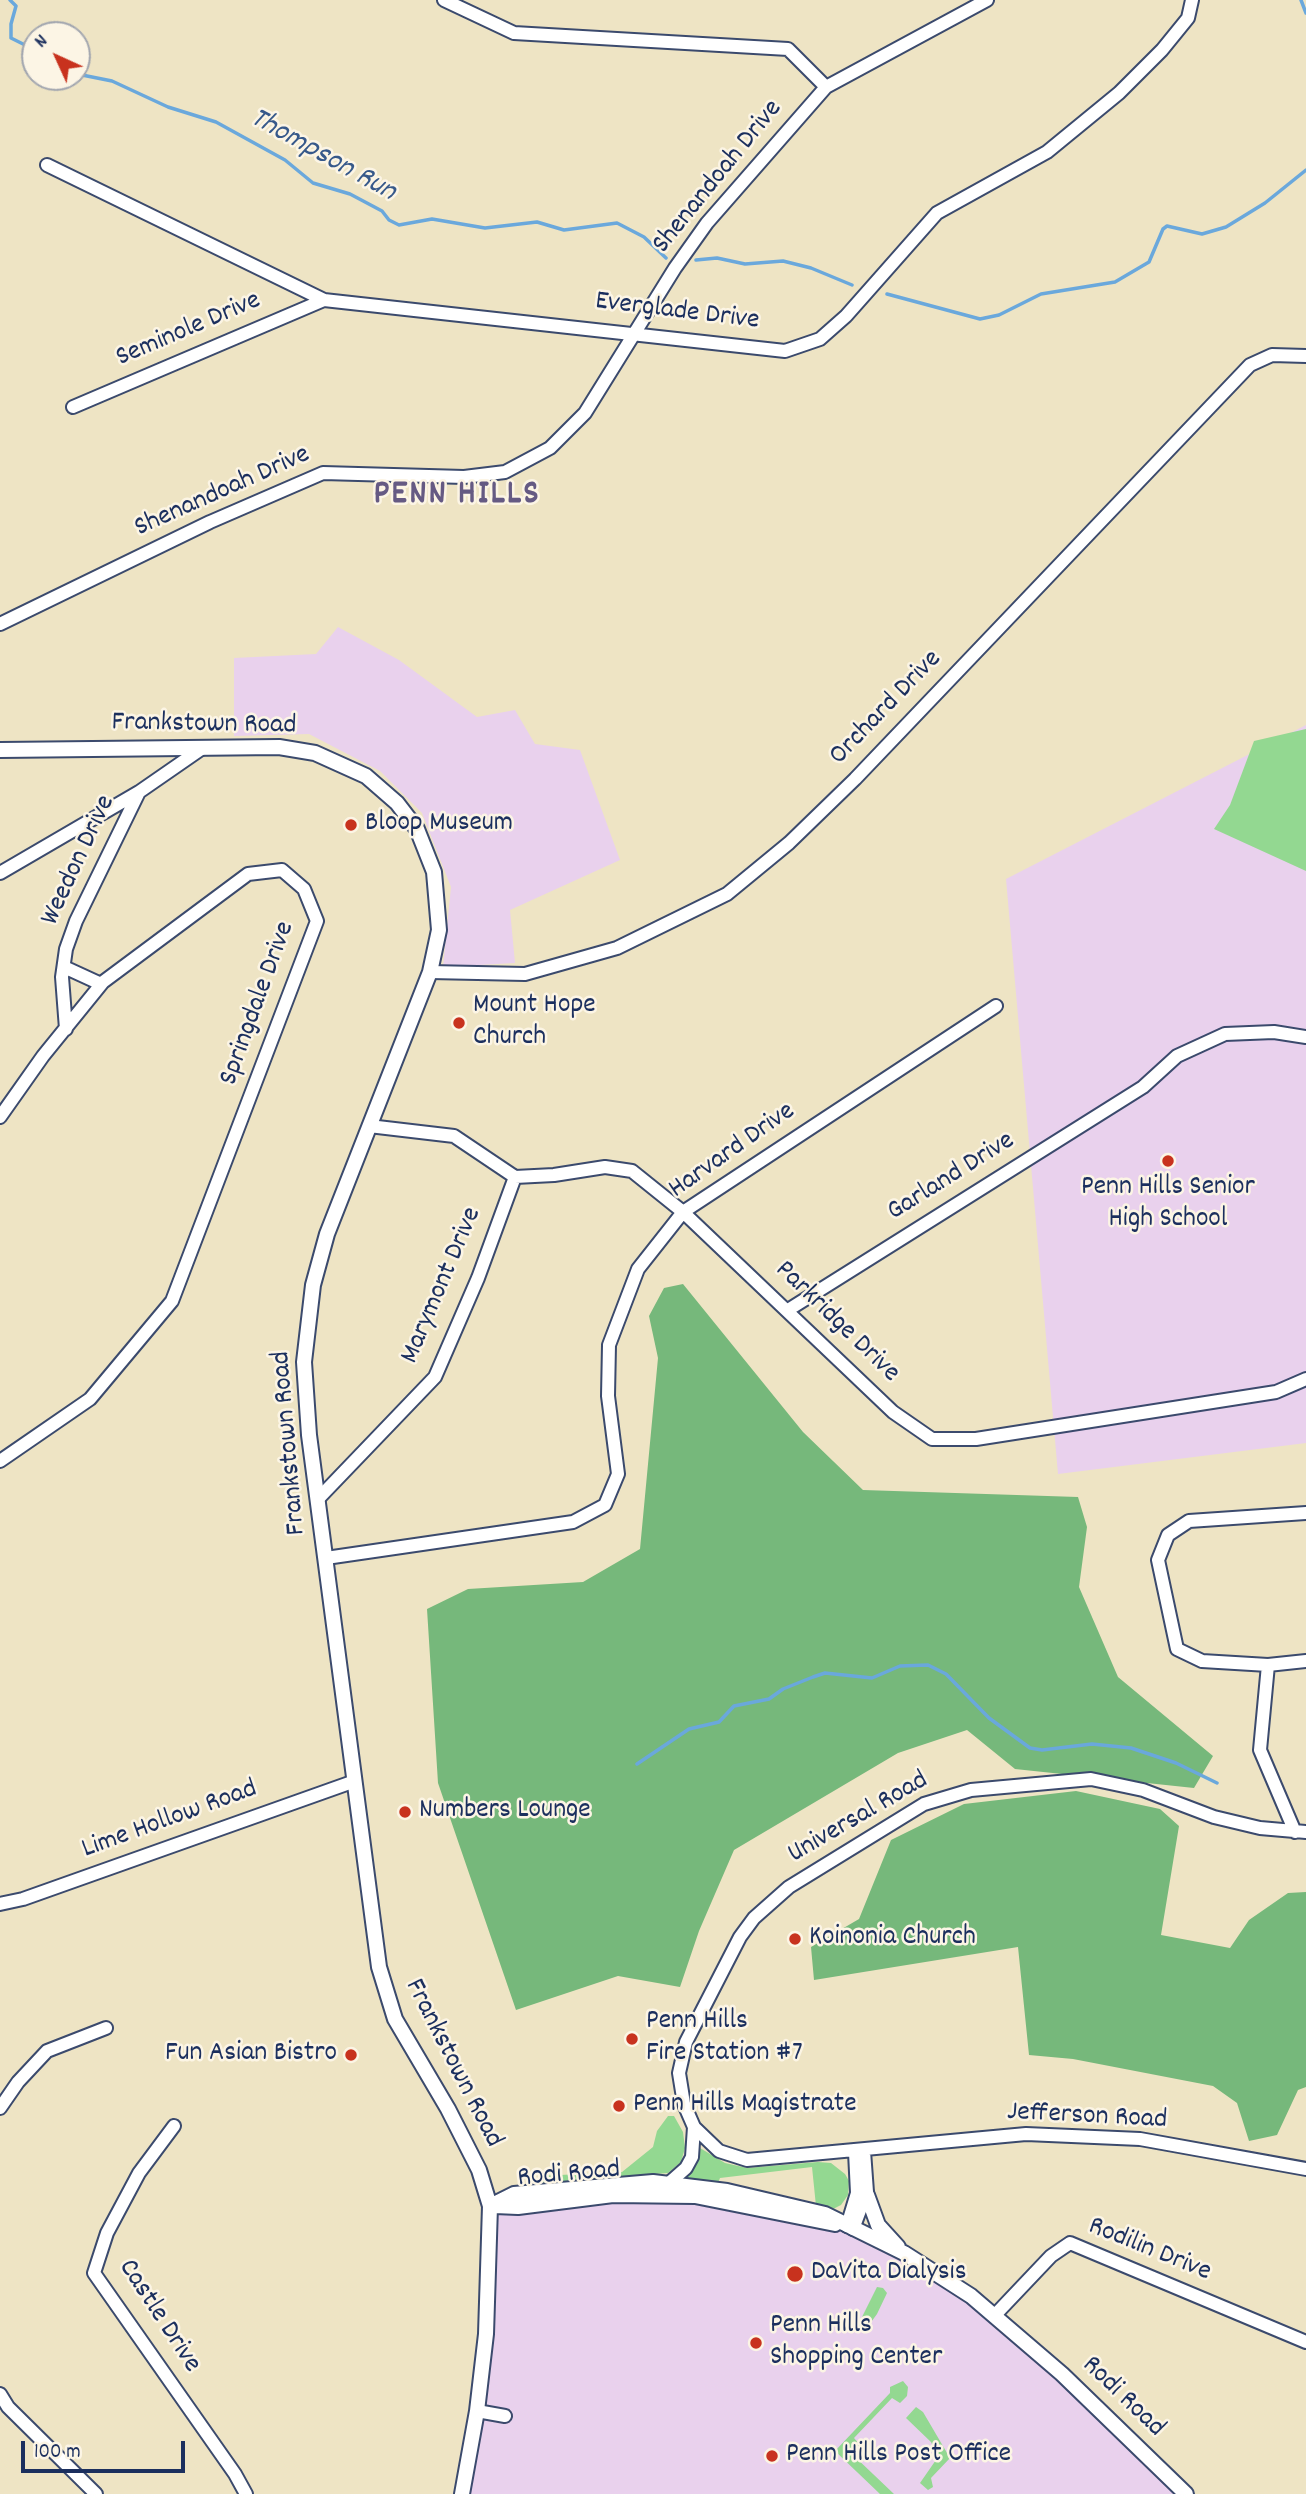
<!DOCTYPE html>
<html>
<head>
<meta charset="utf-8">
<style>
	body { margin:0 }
	#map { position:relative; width:1306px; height:2494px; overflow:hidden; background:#eee4c4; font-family:Dekko,sans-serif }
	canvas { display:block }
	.north { position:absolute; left:21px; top:21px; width:70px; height:70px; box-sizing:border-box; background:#fcf5e5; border:2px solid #a2a6af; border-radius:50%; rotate:315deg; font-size:19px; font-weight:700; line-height:28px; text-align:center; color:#1b2f5e }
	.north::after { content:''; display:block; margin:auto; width:24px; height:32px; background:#c8321e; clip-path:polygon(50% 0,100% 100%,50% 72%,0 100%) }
	.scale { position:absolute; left:21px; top:2441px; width:164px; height:32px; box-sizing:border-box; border:4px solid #1b2f5e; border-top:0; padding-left:9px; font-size:21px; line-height:24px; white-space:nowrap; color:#1b2f5e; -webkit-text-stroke:5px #fcf5e5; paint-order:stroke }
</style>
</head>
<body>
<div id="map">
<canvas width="1306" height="2494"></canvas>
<div class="north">N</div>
<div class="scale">100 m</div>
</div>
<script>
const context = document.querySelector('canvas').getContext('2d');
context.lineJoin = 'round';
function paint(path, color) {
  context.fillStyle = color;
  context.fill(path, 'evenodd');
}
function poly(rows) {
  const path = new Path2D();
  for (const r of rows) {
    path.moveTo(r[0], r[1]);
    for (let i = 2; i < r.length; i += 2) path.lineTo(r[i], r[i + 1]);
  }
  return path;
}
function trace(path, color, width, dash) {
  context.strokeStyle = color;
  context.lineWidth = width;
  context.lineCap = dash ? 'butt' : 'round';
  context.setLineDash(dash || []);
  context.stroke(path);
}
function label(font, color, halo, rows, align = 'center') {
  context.font = font + ' Dekko,sans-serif';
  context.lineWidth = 5;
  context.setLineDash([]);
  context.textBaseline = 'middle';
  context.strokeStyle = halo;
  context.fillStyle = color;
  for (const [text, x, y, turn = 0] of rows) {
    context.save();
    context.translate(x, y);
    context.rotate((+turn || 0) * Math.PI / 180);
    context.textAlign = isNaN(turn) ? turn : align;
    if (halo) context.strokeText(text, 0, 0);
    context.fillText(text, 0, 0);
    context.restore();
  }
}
const built = poly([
	[338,627,399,660,477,717,515,710,535,744,580,750,620,860,510,910,515,963,443,967,451,887,422,813,380,771,309,734,234,736,234,658,316,654],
	[1306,725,1306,1443,1058,1474,1006,879],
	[655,2195,847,2226,953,2283,1186,2494,461,2494,477,2411,490,2206]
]);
const green = poly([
	[1306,729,1306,871,1214,829,1230,805,1254,741],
	[668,2116,674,2116,683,2132,685,2148,681,2162,668,2173,539,2183,539,2176,622,2172,653,2147,657,2131],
	[700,2148,725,2163,747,2168,818,2162,831,2163,845,2174,849,2181,848,2195,841,2205,833,2209,816,2206,812,2167,720,2178,718,2183,688,2179,686,2176],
	[877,2287,883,2288,887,2293,877,2314,866,2329,859,2332,857,2327],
	[903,2381,908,2387,907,2396,900,2403,892,2398,854,2438,860,2445,852,2454,894,2494,880,2494,835,2451,890,2393,890,2387],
	[916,2407,923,2412,950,2458,931,2478,933,2487,928,2490,920,2483,938,2457,931,2442,906,2418]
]);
const forest = poly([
	[683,1284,803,1432,863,1490,1078,1497,1087,1527,1079,1587,1118,1677,1213,1756,1194,1788,1015,1769,967,1730,898,1753,734,1850,699,1931,680,1987,618,1976,516,2010,438,1783,427,1609,468,1589,583,1582,640,1549,658,1358,649,1316,664,1288],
	[1076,1791,1160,1809,1179,1826,1161,1935,1230,1948,1249,1920,1288,1893,1306,1892,1306,2087,1298,2090,1277,2135,1249,2141,1237,2103,1213,2086,1073,2059,1029,2055,1018,1947,814,1980,811,1947,859,1919,891,1840,964,1804]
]);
const stream = poly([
	[10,0,16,6,11,24,11,38,35,50],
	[1301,0,1306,13],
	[77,74,112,81,168,107,216,122,285,160,313,183,350,194,382,211,389,220,399,225,432,219,485,228,537,222,564,230,617,223,644,237,666,258],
	[696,260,717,258,745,264,783,261,811,268,852,285],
	[887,294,980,319,999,315,1041,294,1115,282,1149,262,1163,229,1167,226,1202,234,1226,227,1265,203,1306,170],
	[637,1764,689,1729,719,1722,734,1706,769,1699,783,1689,813,1677,825,1673,872,1678,900,1666,928,1665,946,1674,989,1718,1030,1748,1042,1750,1092,1744,1131,1748,1176,1763,1217,1783]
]);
const minor = poly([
	[444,0,514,33,788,49,826,87],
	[47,165,324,300,785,351,820,339,846,316,937,213,1047,152,1119,93,1162,50,1188,18,1192,0],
	[73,407,324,300],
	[0,624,210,522,323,473,464,477,505,472,550,448,585,413,675,268,707,223,826,87,987,0],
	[0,873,139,792],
	[64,967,101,984],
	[430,972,525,974,617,948,727,894,789,843,855,779,1250,365,1272,355,1306,356],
	[66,1029,62,977,66,949,76,921,139,792,204,747],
	[0,1117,43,1056,103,982,248,874,282,870,304,889,317,921,172,1301,90,1399,0,1461],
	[369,1126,454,1136,515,1177,554,1175,605,1167,632,1171,683,1212,893,1412,932,1439,976,1439,1276,1392,1306,1379],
	[788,1310,1143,1087,1177,1056,1225,1034,1274,1032,1306,1037],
	[318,1499,435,1377,478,1278,515,1177],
	[1306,1513,1189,1521,1168,1535,1158,1560,1177,1649,1202,1661,1268,1665,1306,1661],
	[326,1558,573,1522,605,1505,618,1474,608,1396,609,1345,638,1269,683,1212,996,1006],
	[1268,1665,1260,1750,1295,1832],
	[1306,1832,1260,1828,1214,1817,1143,1790,1091,1779,971,1790,924,1804,789,1887,754,1918,740,1937,686,2042,679,2073,684,2104,694,2127,719,2151,747,2160,1026,2134,1140,2139,1306,2169],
	[0,1904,23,1899,355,1781],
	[0,2108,18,2082,47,2051,106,2028],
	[174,2126,139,2173,107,2233,94,2273,235,2474,246,2494],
	[669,2183,686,2168,692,2157,694,2127],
	[847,2226,857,2193,855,2152],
	[853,2229,867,2192,864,2151],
	[995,2315,1051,2256,1070,2243,1306,2342],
	[0,2394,8,2407,96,2494],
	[477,2411,505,2416]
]);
const major = poly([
	[0,750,279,747,315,753,366,776,397,803,417,829,434,872,439,930,430,972,327,1234,313,1285,304,1362,309,1435,379,1967,395,2019,448,2109,479,2170,490,2206,486,2334,477,2411,462,2494],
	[867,2195,878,2225,898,2247],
	[490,2206,514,2194,653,2182,727,2191,825,2214,904,2253,971,2296,1062,2374,1186,2494],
	[495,2206,518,2207,613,2195,695,2196,835,2224]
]);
const markers = [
	[351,825,7,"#c8321e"],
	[459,1023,7,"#c8321e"],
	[1168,1161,7,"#c8321e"],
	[405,1812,7,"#c8321e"],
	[795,1939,7,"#c8321e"],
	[632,2039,7,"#c8321e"],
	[351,2055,7,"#c8321e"],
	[619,2106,7,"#c8321e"],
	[795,2274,9,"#c8321e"],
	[756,2343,7,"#c8321e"],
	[772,2456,7,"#c8321e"]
];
const streetNames = [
	["Shenandoah Drive",719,178,-51],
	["Everglade Drive",677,313,7],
	["Seminole Drive",189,331,-23],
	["Shenandoah Drive",223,493,-24],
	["Orchard Drive",887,709,-46],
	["Frankstown Road",204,726,1],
	["Weedon Drive",80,861,-65],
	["Springdale Drive",259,1004,-70],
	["Harvard Drive",733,1152,-35],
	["Garland Drive",952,1178,-32],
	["Marymont Drive",443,1286,-67],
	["Parkridge Drive",836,1323,44],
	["Frankstown Road",291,1443,-95],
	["Universal Road",859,1819,-30],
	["Lime Hollow Road",170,1821,-20],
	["Frankstown Road",452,2064,63],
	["Jefferson Road",1087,2118,3],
	["Rodi Road",569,2176,-5],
	["Rodilin Drive",1149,2251,22],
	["Castle Drive",158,2317,57],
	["Rodi Road",1122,2398,44]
];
const poiNames = [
	["Bloop Museum",365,825],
	["Mount Hope",473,1007],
	["Church",473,1039],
	["Penn Hills Senior",1168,1189,"center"],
	["High School",1168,1221,"center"],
	["Numbers Lounge",419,1812],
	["Koinonia Church",809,1939],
	["Penn Hills",646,2023],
	["Fire Station #7",646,2055],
	["Fun Asian Bistro",337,2055,"right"],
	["Penn Hills Magistrate",633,2106],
	["DaVita Dialysis",811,2274],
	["Penn Hills",770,2327],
	["Shopping Center",770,2359],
	["Penn Hills Post Office",786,2456]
];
const waterNames = [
	["Thompson Run",322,157,29]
];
const districtNames = [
	["PENN HILLS",457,497]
];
paint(built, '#e9d1ed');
paint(green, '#93d891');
paint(forest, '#76b87b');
trace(stream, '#6aa8dc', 3.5);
trace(minor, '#3b4a6d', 16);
trace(major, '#3b4a6d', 18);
trace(minor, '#fff', 12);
trace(major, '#fff', 14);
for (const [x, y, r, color] of markers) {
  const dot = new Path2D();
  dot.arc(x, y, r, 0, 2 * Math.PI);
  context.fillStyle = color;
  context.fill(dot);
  trace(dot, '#fcf5e5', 2.5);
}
label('28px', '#1b2f5e', '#fcf5e5', streetNames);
label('28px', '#1b2f5e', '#fcf5e5', poiNames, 'left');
label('italic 30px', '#37598a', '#fcf5e5', waterNames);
context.letterSpacing = '2px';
label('bold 35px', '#655a83', '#fcf5e5', districtNames);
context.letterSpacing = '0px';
</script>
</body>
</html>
